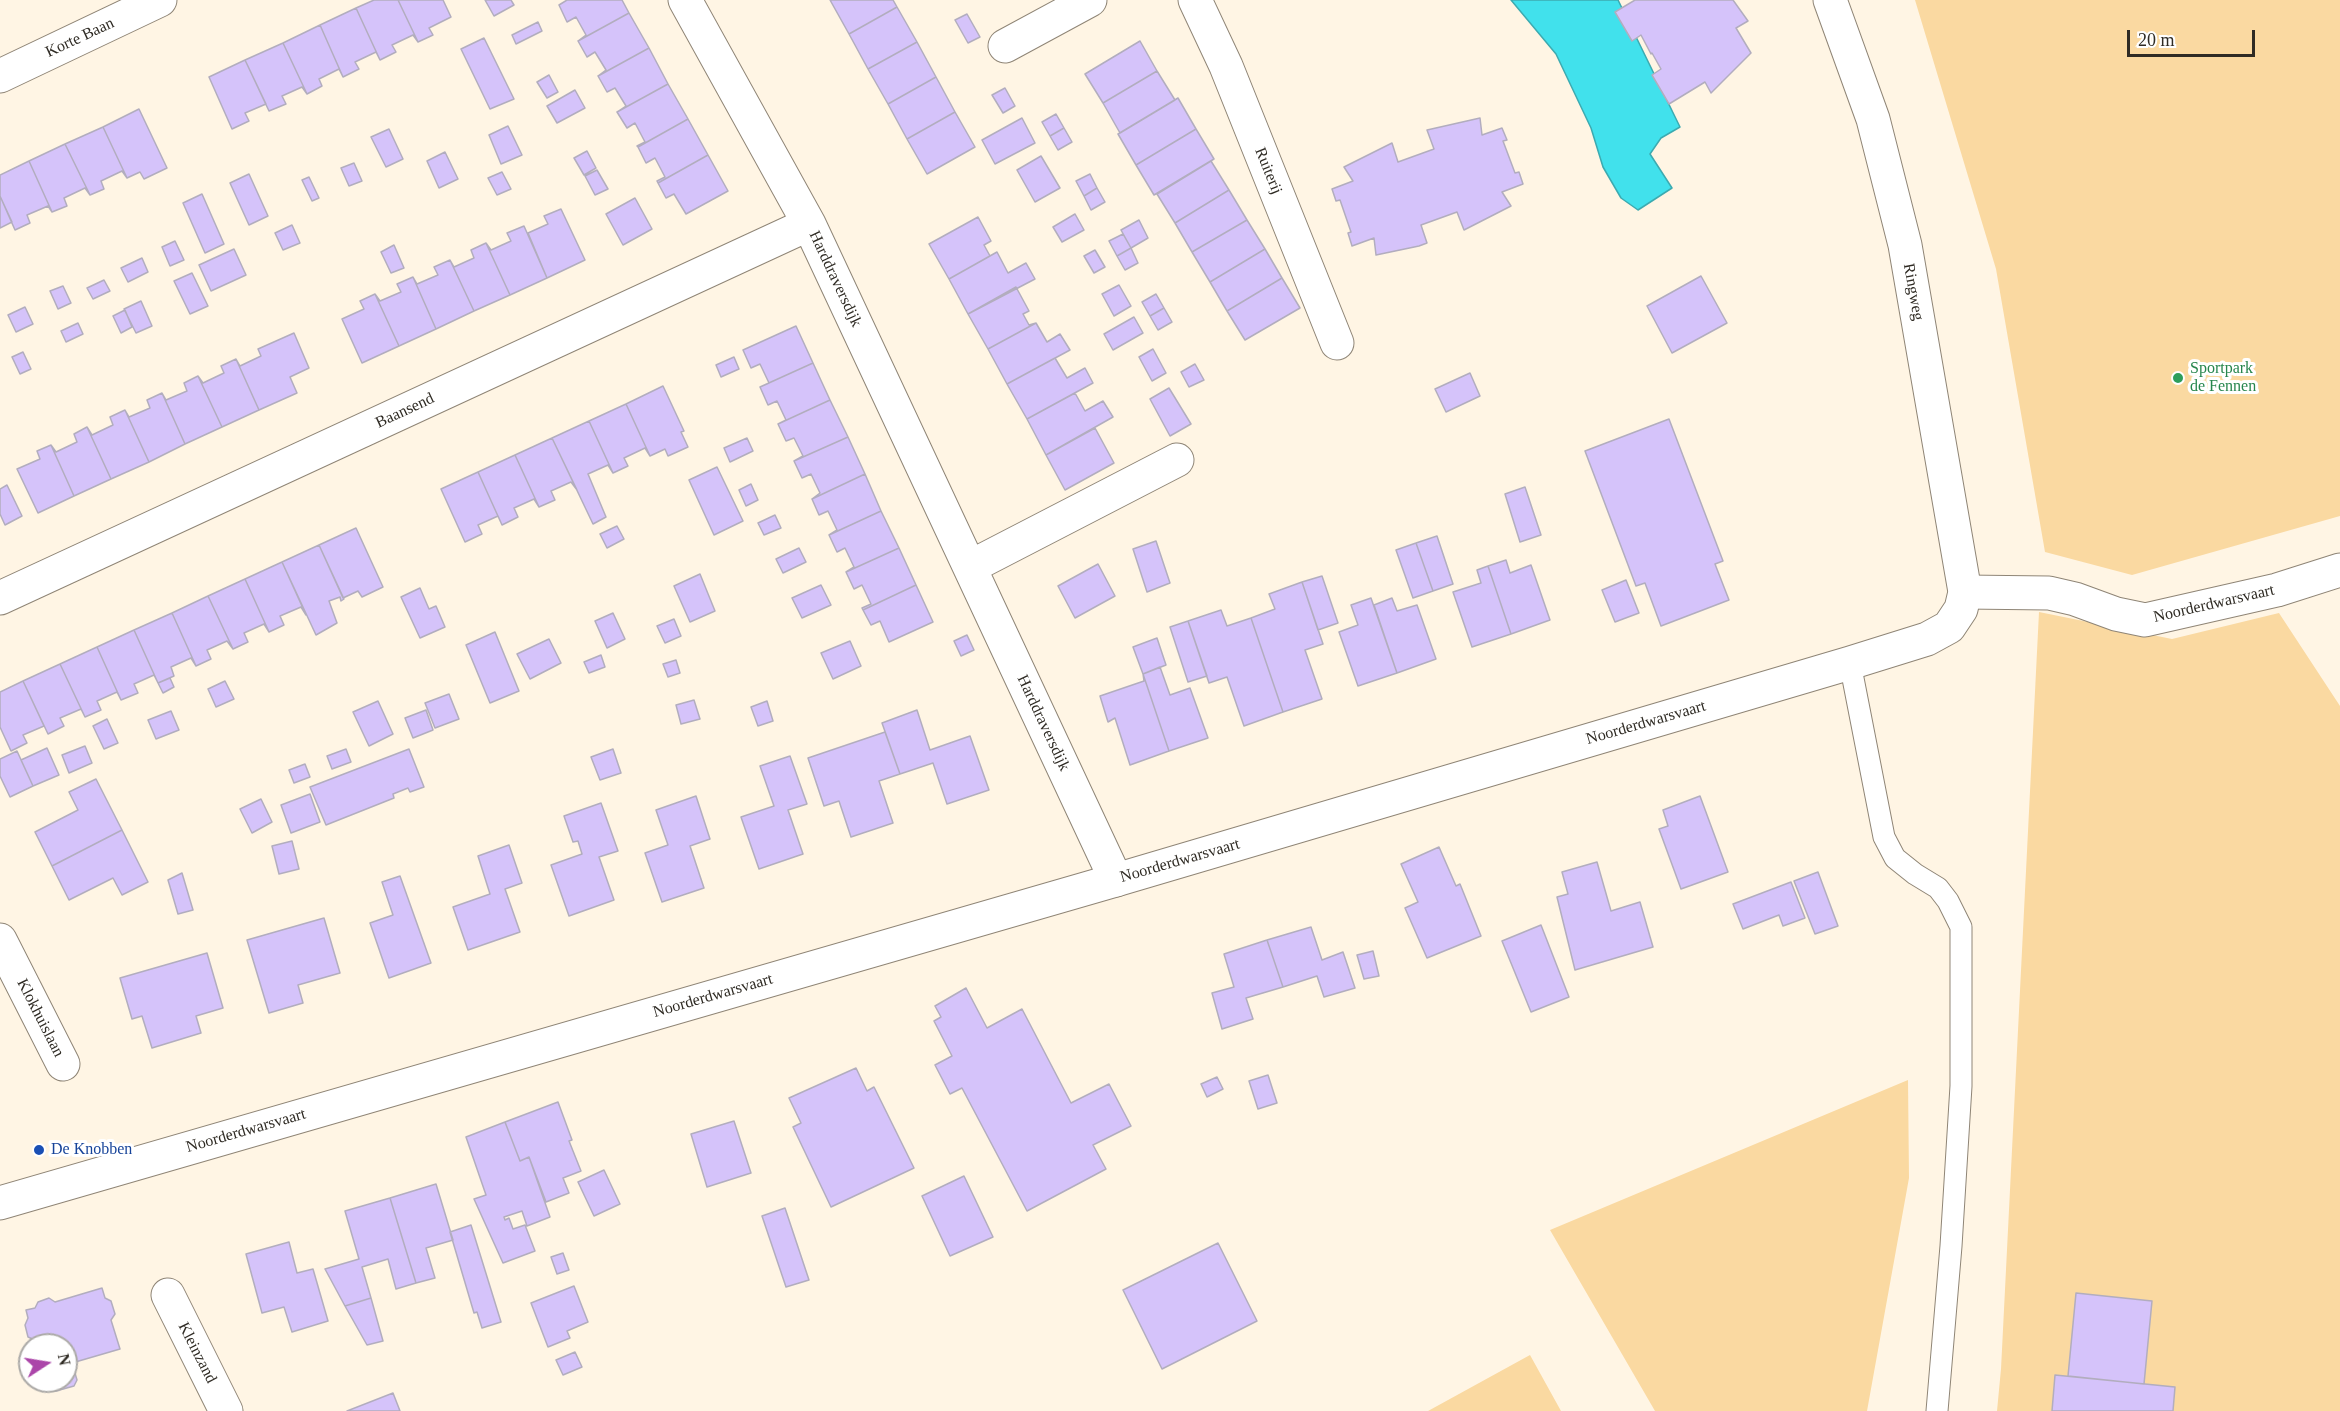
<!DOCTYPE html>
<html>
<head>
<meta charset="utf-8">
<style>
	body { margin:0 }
	#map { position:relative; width:2340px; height:1411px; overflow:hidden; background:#fff5e4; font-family:Georgia,serif }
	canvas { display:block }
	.north { position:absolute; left:18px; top:1333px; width:60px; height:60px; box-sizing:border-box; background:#fff; border:2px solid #acaaa7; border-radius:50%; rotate:78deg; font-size:16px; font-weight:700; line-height:24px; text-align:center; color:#2f2b24 }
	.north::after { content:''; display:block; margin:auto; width:21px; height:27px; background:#ab45a9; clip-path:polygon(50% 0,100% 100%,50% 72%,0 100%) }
	.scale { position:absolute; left:2127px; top:30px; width:128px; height:27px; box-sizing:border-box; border:3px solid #2f2b24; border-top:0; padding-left:8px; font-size:18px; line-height:21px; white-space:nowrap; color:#2f2b24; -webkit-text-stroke:4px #fff; paint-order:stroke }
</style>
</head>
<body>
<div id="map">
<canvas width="2340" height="1411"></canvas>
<div class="north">N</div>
<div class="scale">20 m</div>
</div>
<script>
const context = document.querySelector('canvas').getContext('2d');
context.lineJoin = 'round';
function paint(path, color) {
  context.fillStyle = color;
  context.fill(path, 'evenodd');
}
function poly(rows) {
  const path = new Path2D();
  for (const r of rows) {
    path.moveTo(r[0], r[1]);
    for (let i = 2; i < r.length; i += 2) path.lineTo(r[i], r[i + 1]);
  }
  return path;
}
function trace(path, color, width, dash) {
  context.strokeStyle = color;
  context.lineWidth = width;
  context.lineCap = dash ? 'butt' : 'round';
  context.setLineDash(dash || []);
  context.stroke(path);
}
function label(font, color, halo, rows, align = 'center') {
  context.font = font + ' Georgia,serif';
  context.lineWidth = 6;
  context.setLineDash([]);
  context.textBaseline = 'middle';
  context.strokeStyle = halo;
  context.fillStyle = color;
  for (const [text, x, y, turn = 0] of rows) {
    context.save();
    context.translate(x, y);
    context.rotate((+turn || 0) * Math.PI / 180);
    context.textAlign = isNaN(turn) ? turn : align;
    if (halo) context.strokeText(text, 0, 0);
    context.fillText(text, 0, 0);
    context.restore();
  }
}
const green = poly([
	[1915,0,2340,0,2340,516,2132,575,2045,552,1996,269],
	[2039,612,2172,639,2279,613,2340,706,2340,1411,1997,1411,2001,1369],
	[1908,1080,1909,1178,1867,1411,1655,1411,1550,1230],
	[1530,1355,1561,1411,1428,1411]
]);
const water = poly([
	[1511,0,1618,0,1680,127,1661,138,1650,154,1672,188,1638,210,1621,198,1603,167,1591,128,1556,54,1511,0]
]);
const building = poly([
	[374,0,398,0,418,42,413,35,392,45,396,52,380,60,356,8,374,0],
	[398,0,443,0,451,17,429,28,433,35,418,42,398,0],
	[485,0,511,0,514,5,494,16,485,0],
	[567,0,622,0,629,13,578,41,586,35,576,17,567,22,559,5,567,0],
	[830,0,893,0,897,7,849,34,830,0],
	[1635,0,1733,0,1748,21,1736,28,1751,53,1711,93,1705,82,1669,104,1652,75,1661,69,1652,53,1651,54,1641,35,1632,41,1615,12,1635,0],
	[897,7,917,42,868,69,849,34,897,7],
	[356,8,380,60,376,52,355,62,359,69,343,77,320,25,356,8],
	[629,13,649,48,598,76,606,70,595,52,587,57,578,41,629,13],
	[967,14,980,37,968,43,955,20,967,14],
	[538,22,542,31,516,44,512,35,538,22],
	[320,25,343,77,339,69,319,79,322,86,307,94,283,43,320,25],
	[484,38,514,99,490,109,461,49,484,38],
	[1140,41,1157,71,1103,103,1085,74,1140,41],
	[917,42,936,77,888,104,868,69,917,42],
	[283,43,307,94,302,87,282,96,286,104,269,111,245,60,283,43],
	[649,48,668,84,617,112,626,106,615,88,607,92,598,76,649,48],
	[245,60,266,104,245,113,249,121,232,129,209,77,245,60],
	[1157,71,1175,100,1120,133,1103,103,1157,71],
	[549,75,558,92,547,98,537,82,549,75],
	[936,77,955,112,907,139,888,104,936,77],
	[668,84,688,119,638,147,637,146,645,142,635,123,627,128,617,112,668,84],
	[1005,88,1015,106,1003,113,992,95,1005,88],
	[575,90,585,108,557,123,547,106,575,90],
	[1178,98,1196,129,1136,165,1118,134,1178,98],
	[139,109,167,168,144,179,140,172,127,178,103,127,139,109],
	[955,112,975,147,927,174,907,139,955,112],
	[1056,114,1064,128,1050,136,1042,122,1056,114],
	[1022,118,1035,143,995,164,982,140,1022,118],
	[1480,118,1482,135,1502,128,1507,140,1503,141,1515,173,1519,172,1523,184,1502,192,1511,206,1464,230,1457,212,1421,225,1427,243,1419,246,1376,255,1374,238,1352,246,1348,233,1351,232,1340,200,1336,201,1332,189,1353,181,1344,167,1392,143,1398,162,1434,149,1427,130,1480,118],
	[688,119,708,155,658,183,657,181,665,177,655,158,646,163,638,147,688,119],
	[508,126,522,155,501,164,489,135,508,126],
	[103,127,127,178,122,171,101,181,104,189,90,195,65,144,103,127],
	[1064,128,1072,142,1058,150,1050,136,1064,128],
	[389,129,403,159,386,167,371,137,389,129],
	[1196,129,1214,159,1154,195,1136,165,1196,129],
	[65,144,90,195,85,188,64,198,67,206,52,212,29,161,65,144],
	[587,151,596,168,584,175,574,158,587,151],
	[445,152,458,179,439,188,427,161,445,152],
	[708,155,728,191,686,214,674,194,666,198,658,183,708,155],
	[1041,156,1060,188,1035,202,1017,170,1041,156],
	[29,161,52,212,48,206,27,215,30,223,15,230,0,196,0,175,29,161],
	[1211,161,1229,190,1175,223,1157,194,1211,161],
	[354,163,362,181,349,186,341,168,354,163],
	[597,170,608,189,595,195,585,176,597,170],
	[502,172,511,189,497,195,488,178,502,172],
	[249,174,268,216,249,225,230,183,249,174],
	[1090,174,1097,188,1084,196,1076,181,1090,174],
	[309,177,319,198,312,201,302,180,309,177],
	[1097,188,1105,202,1091,210,1084,196,1097,188],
	[1229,190,1247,220,1192,252,1175,223,1229,190],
	[202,194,224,244,205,253,183,203,202,194],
	[0,196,12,222,0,228,0,196],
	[635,198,652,229,623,245,606,214,635,198],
	[561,209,585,260,547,278,528,233,548,224,544,216,561,209],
	[1075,214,1084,230,1062,242,1053,227,1075,214],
	[978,217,991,241,984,245,990,256,949,279,929,244,978,217],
	[1139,220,1148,238,1131,248,1121,230,1139,220],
	[1247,220,1265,249,1210,282,1192,252,1247,220],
	[292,225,300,243,283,250,275,233,292,225],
	[524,226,547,278,510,295,486,243,491,250,511,241,507,233,524,226],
	[1123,234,1131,248,1117,256,1109,241,1123,234],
	[175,241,184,260,170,266,162,247,175,241],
	[486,243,510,295,474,311,450,260,454,267,474,258,471,250,486,243],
	[394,245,404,268,391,273,381,252,394,245],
	[1131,248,1138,263,1125,270,1117,256,1131,248],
	[234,249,246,275,211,291,199,265,234,249],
	[1265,249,1282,278,1227,311,1210,282,1265,249],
	[1095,250,1105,267,1094,273,1084,256,1095,250],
	[997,252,1008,273,1026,263,1035,279,968,314,949,279,997,252],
	[142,258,148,272,128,282,121,268,142,258],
	[450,260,474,311,436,329,413,277,417,284,438,275,434,267,450,260],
	[192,273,208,306,190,314,174,281,192,273],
	[1701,276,1727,323,1672,353,1647,306,1701,276],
	[413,277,436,329,399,346,375,294,380,301,401,292,397,284,413,277],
	[1282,278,1300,308,1245,340,1227,311,1282,278],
	[104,280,110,291,93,299,87,288,104,280],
	[1119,285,1131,306,1114,316,1102,294,1119,285],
	[63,286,71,303,58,309,50,291,63,286],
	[1016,287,1029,311,1023,314,1029,325,1036,323,988,349,968,314,1016,287],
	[375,294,399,346,362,363,342,319,364,309,360,301,375,294],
	[1156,294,1164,308,1150,316,1142,302,1156,294],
	[141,301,152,326,136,333,124,309,141,301],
	[25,307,33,324,16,332,8,315,25,307],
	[1164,308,1172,322,1158,330,1150,316,1164,308],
	[125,310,132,327,121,333,113,316,125,310],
	[1134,317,1143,333,1113,350,1104,334,1134,317],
	[78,323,83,334,66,342,61,331,78,323],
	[1036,323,1047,342,1060,334,1070,350,1007,384,988,349,1036,323],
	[796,326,813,363,760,387,769,383,760,364,751,368,743,350,796,326],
	[294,333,309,368,290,377,297,393,259,410,236,359,240,366,261,356,258,349,294,333],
	[1153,349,1166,373,1152,381,1139,357,1153,349],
	[23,352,31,369,20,374,12,357,23,352],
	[734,357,739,369,721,377,716,365,734,357],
	[1055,358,1067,378,1085,368,1093,383,1027,419,1007,384,1055,358],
	[236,359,259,410,222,427,198,376,203,383,224,373,221,366,236,359],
	[813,363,830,400,778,424,786,420,777,401,768,405,760,387,813,363],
	[1195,364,1204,380,1189,387,1181,372,1195,364],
	[1470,373,1480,396,1446,412,1435,389,1470,373],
	[198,376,222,427,185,444,162,393,166,400,187,391,184,383,198,376],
	[663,386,684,431,681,432,688,447,668,456,665,449,650,456,626,404,663,386],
	[1169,388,1191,424,1170,436,1150,399,1169,388],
	[162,393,185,444,149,462,125,410,129,417,150,408,147,400,162,393],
	[1075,393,1085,411,1103,401,1113,417,1046,455,1027,419,1075,393],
	[830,400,848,437,794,461,803,456,794,438,786,441,778,424,830,400],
	[626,404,650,456,645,448,624,458,628,466,613,473,589,421,626,404],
	[125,410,149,462,111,479,87,427,92,435,113,425,110,417,125,410],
	[1669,419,1723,561,1715,564,1729,600,1661,626,1645,583,1636,586,1585,451,1669,419],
	[589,421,613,473,608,465,588,474,606,517,593,524,552,438,589,421],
	[87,427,111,479,74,496,51,445,56,452,77,442,74,434,87,427],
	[1095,428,1114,463,1065,490,1046,455,1095,428],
	[848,437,865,474,812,499,820,493,811,474,802,478,794,461,848,437],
	[552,438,577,490,571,482,551,491,555,500,539,507,515,455,552,438],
	[747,438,753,451,730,462,724,448,747,438],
	[51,445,74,496,38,513,17,469,40,459,37,451,51,445],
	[515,455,539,507,534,499,514,508,518,517,502,525,478,472,515,455],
	[717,467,743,521,714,535,689,480,717,467],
	[478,472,502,525,498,516,478,525,482,534,465,542,441,489,478,472],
	[865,474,881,511,829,535,837,530,828,511,819,515,812,499,865,474],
	[751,484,758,500,746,506,739,490,751,484],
	[7,485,22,516,5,525,0,514,0,489,7,485],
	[1525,487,1541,535,1520,542,1505,494,1525,487],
	[881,511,899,548,846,572,854,567,845,548,837,552,829,535,881,511],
	[775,515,781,528,764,535,758,523,775,515],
	[617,526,624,539,607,548,600,534,617,526],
	[356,528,383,587,362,597,358,591,343,598,319,545,356,528],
	[1437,536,1453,584,1433,591,1416,543,1437,536],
	[1156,541,1170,583,1147,592,1133,549,1156,541],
	[1416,543,1433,591,1413,598,1396,550,1416,543],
	[319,545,344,599,341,601,340,597,329,601,337,623,316,635,282,562,319,545],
	[799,548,806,562,783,573,776,559,799,548],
	[899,548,916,585,863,610,862,608,871,604,862,585,854,589,846,572,899,548],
	[1506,560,1510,573,1531,565,1550,620,1511,634,1488,566,1506,560],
	[282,562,306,615,301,607,280,616,284,625,269,632,245,579,282,562],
	[1098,564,1115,596,1075,618,1058,586,1098,564],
	[1488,566,1511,634,1472,647,1453,592,1481,583,1477,570,1488,566],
	[700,574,715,611,690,622,674,586,700,574],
	[1322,576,1338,623,1318,630,1302,582,1322,576],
	[245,579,269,632,264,624,244,633,248,642,233,649,208,596,245,579],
	[1626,580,1639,613,1615,622,1602,590,1626,580],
	[1302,582,1323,644,1305,650,1322,699,1283,712,1251,618,1275,609,1269,594,1302,582],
	[821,585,831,605,802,618,792,598,821,585],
	[916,585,933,622,889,642,880,621,871,625,863,610,916,585],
	[420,588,429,609,436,606,445,627,420,638,401,597,420,588],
	[208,596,233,649,227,641,207,650,211,659,196,666,172,613,208,596],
	[1371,598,1397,673,1358,686,1339,632,1358,625,1351,605,1371,598],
	[1392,598,1397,611,1417,605,1436,659,1397,673,1374,605,1392,598],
	[1221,610,1227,626,1251,618,1283,712,1244,726,1227,677,1209,683,1188,621,1221,610],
	[172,613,196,666,191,658,171,667,174,676,158,683,134,630,172,613],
	[613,613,625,639,607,648,595,621,613,613],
	[674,619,681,636,665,643,657,626,674,619],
	[1188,621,1207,676,1188,682,1170,627,1188,621],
	[134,630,158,683,154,675,134,684,138,693,121,700,97,647,134,630],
	[495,632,519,691,490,703,466,645,495,632],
	[967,635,974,650,961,656,954,641,967,635],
	[1157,638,1166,665,1143,674,1133,647,1157,638],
	[549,639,561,663,530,679,517,654,549,639],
	[850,641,861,666,833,679,821,653,850,641],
	[97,647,121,700,117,692,97,701,101,710,85,717,60,664,97,647],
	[601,655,605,667,589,673,584,662,601,655],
	[676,660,680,673,668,677,663,664,676,660],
	[60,664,85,717,81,709,60,718,64,726,48,734,23,681,60,664],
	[1160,667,1170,695,1190,688,1208,738,1169,751,1143,674,1160,667],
	[1143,674,1169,751,1130,765,1115,718,1108,722,1100,696,1144,681,1143,674],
	[170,678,174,687,163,693,158,683,170,678],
	[23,681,44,726,23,735,27,743,11,751,0,727,0,692,23,681],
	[225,681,234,699,216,707,208,689,225,681],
	[449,694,459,719,435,728,425,703,449,694],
	[694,700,700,719,681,724,676,705,694,700],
	[378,701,393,734,369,746,353,712,378,701],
	[767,701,773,721,758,726,751,707,767,701],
	[426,710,433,730,413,738,405,718,426,710],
	[917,710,930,750,970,736,989,790,947,804,933,763,900,774,882,723,917,710],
	[171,711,179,730,156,739,148,720,171,711],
	[107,719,118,743,104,749,93,726,107,719],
	[885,732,900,774,879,781,893,823,851,837,839,801,824,806,808,758,885,732],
	[85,746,92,763,69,773,62,755,85,746],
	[47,748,59,775,33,786,21,760,47,748],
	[346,749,351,762,332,769,327,756,346,749],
	[409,749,424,787,410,792,408,788,393,794,394,798,326,825,310,787,409,749],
	[613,749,621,773,600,780,591,757,613,749],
	[17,751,33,786,10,797,0,776,0,759,17,751],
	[790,756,807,804,788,810,803,854,759,869,741,817,774,806,760,766,790,756],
	[305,764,310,777,294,783,289,770,305,764],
	[96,779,122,830,52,866,35,832,78,810,69,792,96,779],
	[310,794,320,822,291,833,281,805,310,794],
	[696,796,710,839,690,846,704,888,662,902,645,853,668,845,656,810,696,796],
	[1700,796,1728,872,1681,889,1659,829,1668,826,1663,810,1700,796],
	[261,799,272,822,252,833,240,809,261,799],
	[601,803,618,851,599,857,614,900,569,916,551,865,582,854,578,841,573,842,564,816,601,803],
	[122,830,148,882,122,895,113,878,69,900,52,866,122,830],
	[292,841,299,869,279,874,272,846,292,841],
	[509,845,522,883,505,889,520,932,468,950,453,907,490,894,478,856,509,845],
	[1439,847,1456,886,1460,884,1481,936,1427,958,1405,908,1418,902,1401,864,1439,847],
	[1597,862,1611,911,1640,902,1653,947,1575,970,1557,897,1568,894,1562,872,1597,862],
	[1818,872,1838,926,1815,934,1794,881,1818,872],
	[182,873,193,910,178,914,168,880,182,873],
	[400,876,431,963,389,978,370,923,393,915,382,882,400,876],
	[1791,882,1805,918,1783,926,1779,915,1743,929,1733,904,1791,882],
	[324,918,340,973,298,985,303,1003,269,1013,247,940,324,918],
	[1541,925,1569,997,1531,1012,1502,941,1541,925],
	[1311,927,1322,960,1343,952,1355,988,1324,997,1317,976,1283,987,1267,940,1311,927],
	[1267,940,1283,987,1246,998,1253,1019,1222,1029,1212,993,1234,987,1224,954,1267,940],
	[1373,951,1379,976,1364,979,1357,955,1373,951],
	[207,953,223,1008,196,1016,201,1033,152,1048,142,1016,132,1019,120,978,207,953],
	[966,988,987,1028,1022,1009,1071,1103,1109,1084,1131,1126,1093,1145,1106,1169,1027,1211,962,1088,950,1094,935,1065,952,1056,934,1021,941,1017,935,1006,966,988],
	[856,1068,867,1091,874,1087,914,1168,831,1207,793,1127,801,1123,789,1098,856,1068],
	[1268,1075,1277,1103,1258,1109,1249,1081,1268,1075],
	[1217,1077,1223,1089,1207,1097,1201,1084,1217,1077],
	[558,1102,572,1140,569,1141,581,1171,563,1178,569,1193,546,1202,529,1157,520,1161,505,1122,558,1102],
	[734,1121,751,1173,707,1187,691,1134,734,1121],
	[505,1122,520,1161,529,1157,550,1217,527,1226,522,1211,504,1217,505,1220,509,1218,513,1229,525,1225,535,1251,503,1263,474,1199,486,1195,466,1137,505,1122],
	[604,1170,620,1204,594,1216,578,1182,604,1170],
	[964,1176,993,1237,950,1256,922,1196,964,1176],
	[436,1184,453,1240,426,1248,435,1278,416,1283,390,1198,436,1184],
	[390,1198,416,1283,396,1289,388,1259,362,1267,371,1298,345,1306,325,1269,359,1259,345,1211,390,1198],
	[785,1208,809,1280,786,1287,762,1216,785,1208],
	[471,1225,501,1322,482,1328,477,1312,474,1313,450,1232,471,1225],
	[289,1242,297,1273,313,1269,328,1321,292,1332,284,1307,262,1313,246,1254,289,1242],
	[1218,1243,1257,1321,1162,1369,1123,1290,1218,1243],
	[563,1253,569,1270,557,1274,551,1257,563,1253],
	[574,1286,588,1322,567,1331,570,1338,548,1347,531,1303,574,1286],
	[102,1288,105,1298,111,1301,115,1314,111,1320,120,1349,72,1363,77,1380,74,1386,56,1391,51,1388,49,1381,66,1381,66,1345,37,1345,35,1340,28,1337,25,1325,28,1318,26,1310,35,1308,38,1302,49,1298,55,1302,102,1288],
	[2076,1293,2152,1301,2144,1384,2068,1376,2076,1293],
	[371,1298,383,1341,367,1345,345,1306,371,1298],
	[575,1352,582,1367,563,1375,556,1360,575,1352],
	[2055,1375,2175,1387,2173,1411,2052,1411,2055,1375],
	[393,1393,400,1411,347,1411,393,1393]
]);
const lane = poly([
	[1850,663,1884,837,1895,858,1915,874,1938,888,1948,901,1961,927,1961,1086,1951,1246,1937,1411]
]);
const street = poly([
	[685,0,809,224,1116,880],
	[1195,0,1226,66,1337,343],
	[1005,46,1090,0],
	[0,76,160,0],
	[970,567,1177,460],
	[1965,592,2049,593,2075,599,2116,614,2145,620,2277,590,2340,570],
	[0,598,809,224],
	[0,940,63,1064],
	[168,1295,226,1411]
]);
const secondary = poly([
	[0,1203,1116,880,1850,663,1927,639,1949,627,1961,609,1965,592,1905,245,1873,119,1830,0]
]);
const markers = [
	[2178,378,6,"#2e9e5b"],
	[39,1150,6,"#1a4fb4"]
];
const streetNames = [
	["Korte Baan",80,38,-25],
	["Ruiterij",1268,171,68],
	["Harddraversdijk",835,279,65],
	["Ringweg",1913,292,80],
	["Baansend",405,411,-25],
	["Noorderdwarsvaart",2214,604,-13],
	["Harddraversdijk",1043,723,65],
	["Noorderdwarsvaart",1646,723,-16],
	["Noorderdwarsvaart",1180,861,-16],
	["Noorderdwarsvaart",713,996,-16],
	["Klokhuislaan",40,1018,63],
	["Noorderdwarsvaart",246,1131,-16],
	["Kleinzand",197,1353,63]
];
const leisureNames = [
	["Sportpark",2190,369],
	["de Fennen",2190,387]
];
const transitNames = [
	["De Knobben",51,1150]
];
paint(green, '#fad9a1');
paint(water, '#41e1ec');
trace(water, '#3caab0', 1.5);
paint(building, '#d5c3fa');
trace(building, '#b2adbe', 1.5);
trace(lane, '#8f8576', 23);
trace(street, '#8f8576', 35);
trace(secondary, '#8f8576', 35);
trace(lane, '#fff', 21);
trace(street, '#fff', 33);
trace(secondary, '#fff', 33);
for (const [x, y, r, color] of markers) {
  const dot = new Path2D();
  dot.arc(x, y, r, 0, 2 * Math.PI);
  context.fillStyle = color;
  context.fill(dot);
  trace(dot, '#fff', 2);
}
label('16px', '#2f2b24', '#fff', streetNames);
label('16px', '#27864d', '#fff', leisureNames, 'left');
label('16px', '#164399', '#fff', transitNames, 'left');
</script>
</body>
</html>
